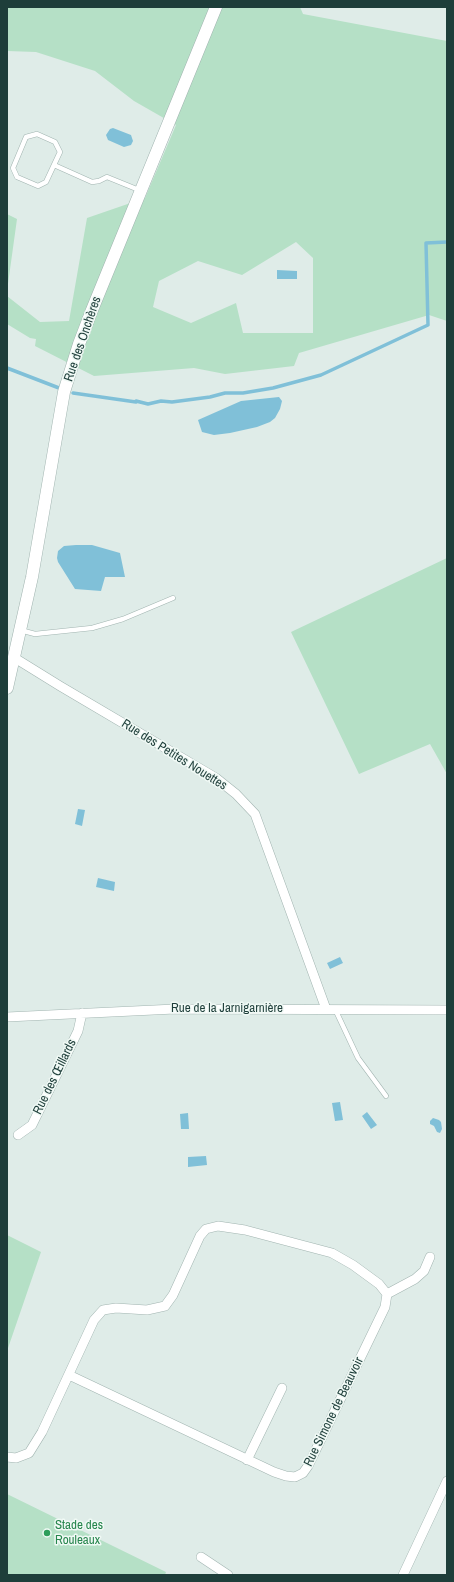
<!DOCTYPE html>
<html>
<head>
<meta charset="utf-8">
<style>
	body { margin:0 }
	#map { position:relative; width:454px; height:1582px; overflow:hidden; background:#dfece8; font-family:"Archivo Narrow",sans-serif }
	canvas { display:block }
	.frame { position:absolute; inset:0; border:8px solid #1e3e3a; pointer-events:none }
</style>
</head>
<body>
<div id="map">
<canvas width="454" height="1582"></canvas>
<div class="frame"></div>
</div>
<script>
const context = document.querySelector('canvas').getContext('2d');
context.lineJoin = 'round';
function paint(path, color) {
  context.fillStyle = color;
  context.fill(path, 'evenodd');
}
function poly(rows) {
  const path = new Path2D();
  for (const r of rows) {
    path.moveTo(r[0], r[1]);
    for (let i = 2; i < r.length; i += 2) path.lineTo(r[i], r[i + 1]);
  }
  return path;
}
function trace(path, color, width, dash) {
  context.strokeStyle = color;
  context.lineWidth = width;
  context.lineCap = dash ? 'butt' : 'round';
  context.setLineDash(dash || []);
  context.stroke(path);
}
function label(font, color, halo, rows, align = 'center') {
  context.font = font + ' "Archivo Narrow",sans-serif';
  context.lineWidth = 3;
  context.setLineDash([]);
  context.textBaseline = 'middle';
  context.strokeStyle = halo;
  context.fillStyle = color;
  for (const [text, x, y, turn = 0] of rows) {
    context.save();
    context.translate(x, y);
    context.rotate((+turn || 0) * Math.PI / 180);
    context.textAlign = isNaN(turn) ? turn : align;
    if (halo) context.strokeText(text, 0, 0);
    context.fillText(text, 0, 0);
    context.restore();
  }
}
const green = poly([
	[7,7,300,7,303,14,447,41,447,321,429,315,299,353,294,366,225,374,194,368,94,376,35,346,36,339,30,338,7,324,7,296,40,322,69,321,87,218,145,198,176,125,134,101,95,71,36,52,7,51],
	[296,242,313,258,313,333,243,333,236,303,191,323,153,307,159,281,198,261,242,275],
	[7,214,17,219,7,291],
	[447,558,447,774,430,744,359,774,291,632],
	[7,1235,41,1252,7,1351],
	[7,1494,166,1572,165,1575,7,1575]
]);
const water = poly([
	[113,128,131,135,133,141,131,145,124,147,108,140,106,135,110,129],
	[277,270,297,271,297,279,277,279],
	[279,397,282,401,280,409,275,418,270,422,257,427,230,433,214,435,202,432,198,420,241,401],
	[76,545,92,545,120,553,125,577,105,577,101,591,75,589,58,562,57,558,58,551,64,546],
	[78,809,85,810,82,826,75,824],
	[98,878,115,882,114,891,96,887],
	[340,957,343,963,330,969,327,963],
	[340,1102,343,1120,335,1121,332,1103],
	[367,1112,377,1125,371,1129,362,1116],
	[188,1113,189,1129,181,1129,180,1114],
	[433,1118,439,1120,441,1122,442,1129,440,1133,437,1132,434,1126,430,1124,430,1121],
	[206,1156,207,1165,188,1167,188,1157]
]);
const stream = poly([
	[7,368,59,388],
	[73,393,136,402,136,401,148,404,161,401,172,402,210,397,225,393,243,393,273,388,321,375,428,325,426,243,447,242]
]);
const service = poly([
	[37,134,55,142,60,152,46,182,38,186,17,177,13,168,26,137,37,134],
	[54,165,92,182,99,181,107,177,139,190],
	[20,630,35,634,92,628,123,619,173,598],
	[335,1009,358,1058,386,1096]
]);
const minor = poly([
	[14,659,18,660,60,686,216,778,236,794,255,814,326,1009],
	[7,1017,175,1009,447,1010],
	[18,1135,32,1125,78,1031,82,1013],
	[387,1294,415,1279,424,1271,430,1257],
	[7,1457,16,1458,29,1453,42,1432,94,1320,103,1310,116,1308,147,1310,165,1306,173,1295,200,1236,206,1229,218,1226,245,1230,332,1253,353,1265,379,1284,387,1294,385,1307,308,1466,303,1473,295,1477,286,1476,274,1472,69,1375],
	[247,1460,282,1388],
	[201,1557,228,1575],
	[403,1575,447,1481]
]);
const tertiary = poly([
	[7,688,32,577,64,392,79,344,92,310,216,7]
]);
const markers = [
	[47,1533,4,"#2e9e5b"]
];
const streetNames = [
	["Rue des Onchères",83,339,-71],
	["Rue des Petites Nouettes",174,755,32],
	["Rue de la Jarnigarnière",227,1009],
	["Rue des Œillards",55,1077,-64],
	["Rue Simone de Beauvoir",334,1412,-64]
];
const leisureNames = [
	["Stade des",55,1526],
	["Rouleaux",55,1541]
];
paint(green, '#b5e0c6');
paint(water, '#80c0d8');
trace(stream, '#80c0d8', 3.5);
trace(service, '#a1b4b0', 5.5);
trace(minor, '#a1b4b0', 10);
trace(tertiary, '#a1b4b0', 13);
trace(service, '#fff', 4.5);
trace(minor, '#fff', 9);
trace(tertiary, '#fff', 12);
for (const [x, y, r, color] of markers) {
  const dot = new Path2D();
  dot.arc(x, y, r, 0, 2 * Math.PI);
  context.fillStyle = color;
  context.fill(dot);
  trace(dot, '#f0f9f5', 1.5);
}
label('13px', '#1e3e3a', '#f0f9f5', streetNames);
label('13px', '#27864d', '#f0f9f5', leisureNames, 'left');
</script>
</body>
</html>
